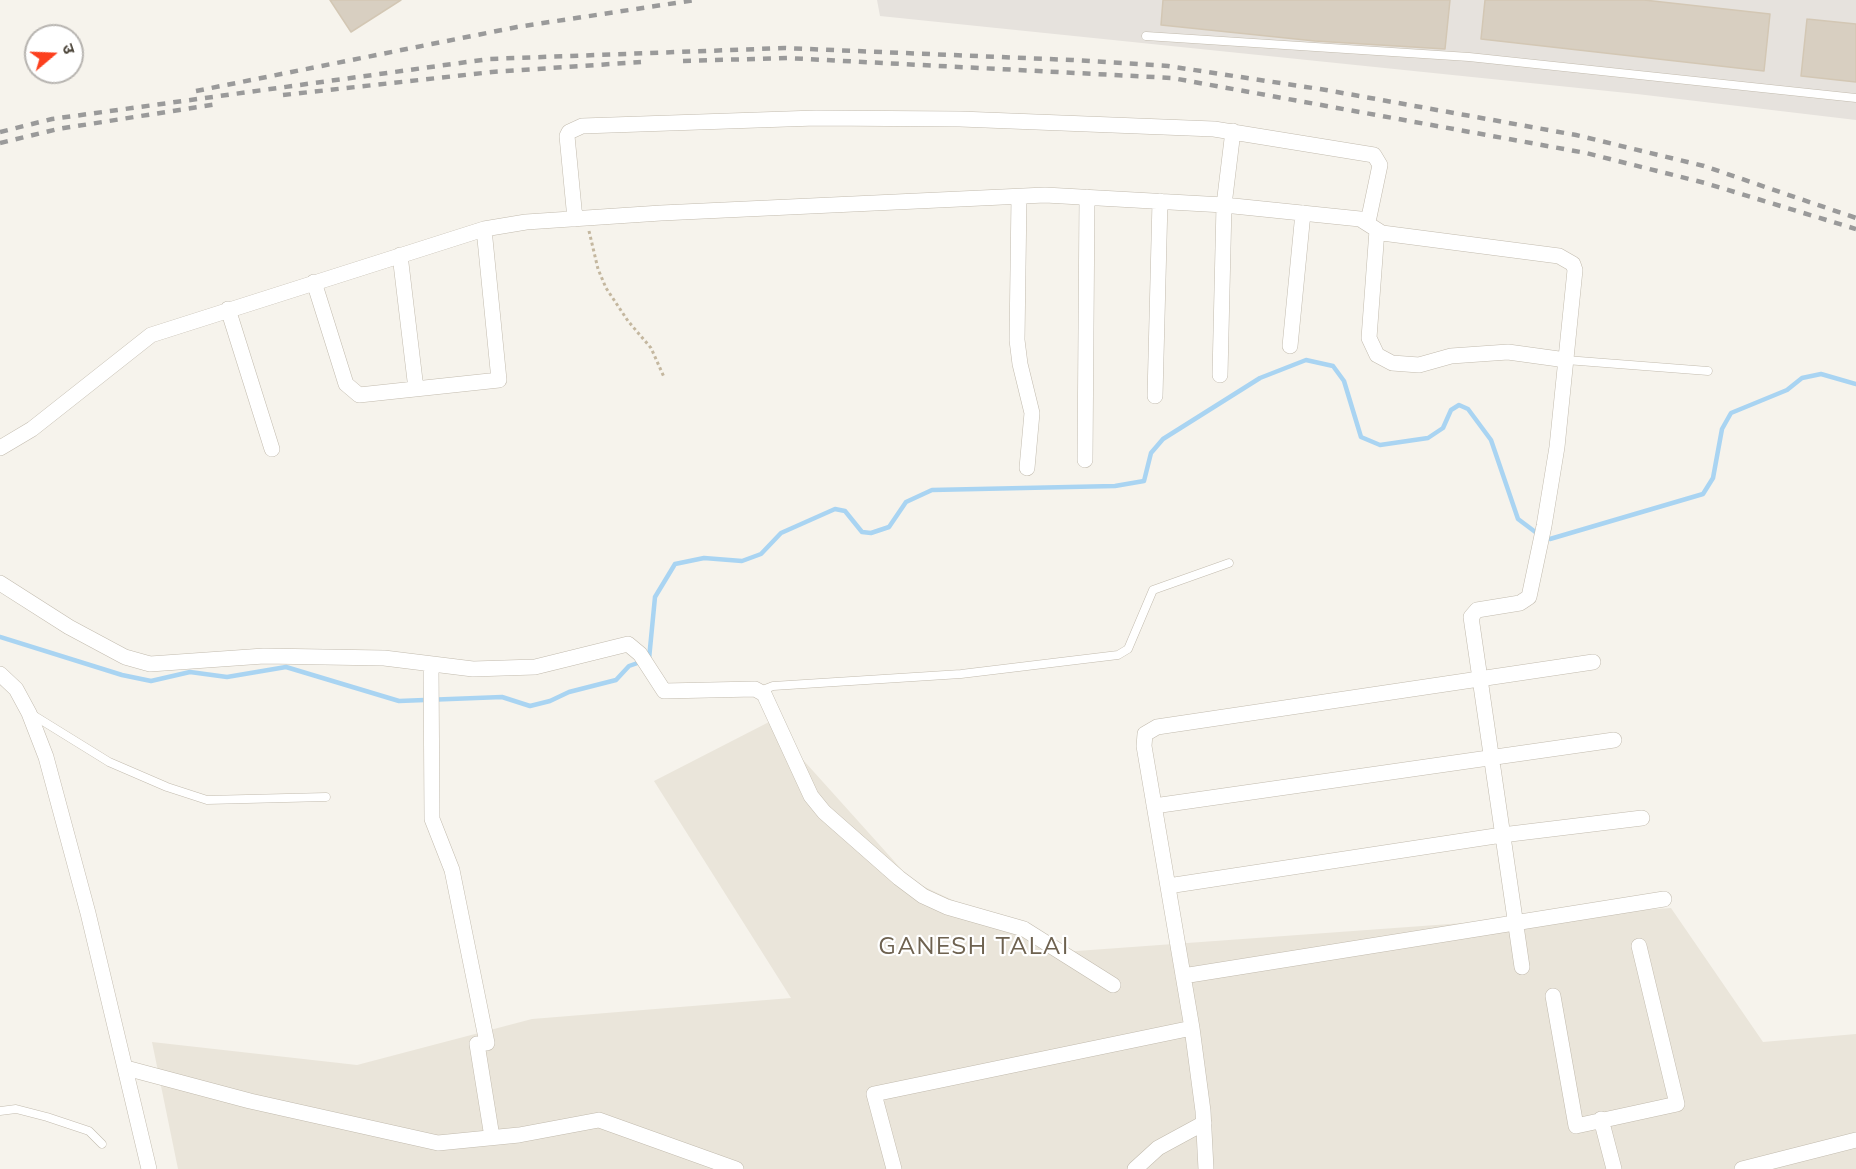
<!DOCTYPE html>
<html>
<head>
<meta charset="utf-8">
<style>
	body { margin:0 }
	#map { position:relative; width:1856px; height:1169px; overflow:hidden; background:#f6f3ec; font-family:Mulish,"Noto Sans Devanagari",sans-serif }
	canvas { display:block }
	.north { position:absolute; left:24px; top:24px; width:60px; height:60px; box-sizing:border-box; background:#fff; border:2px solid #b7b4b0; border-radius:50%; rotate:71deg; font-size:16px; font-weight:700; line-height:24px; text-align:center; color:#4b4439 }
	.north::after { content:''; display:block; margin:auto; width:21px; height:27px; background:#fc3f1d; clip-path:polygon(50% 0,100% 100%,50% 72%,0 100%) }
</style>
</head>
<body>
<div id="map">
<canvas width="1856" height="1169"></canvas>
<div class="north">उ</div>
</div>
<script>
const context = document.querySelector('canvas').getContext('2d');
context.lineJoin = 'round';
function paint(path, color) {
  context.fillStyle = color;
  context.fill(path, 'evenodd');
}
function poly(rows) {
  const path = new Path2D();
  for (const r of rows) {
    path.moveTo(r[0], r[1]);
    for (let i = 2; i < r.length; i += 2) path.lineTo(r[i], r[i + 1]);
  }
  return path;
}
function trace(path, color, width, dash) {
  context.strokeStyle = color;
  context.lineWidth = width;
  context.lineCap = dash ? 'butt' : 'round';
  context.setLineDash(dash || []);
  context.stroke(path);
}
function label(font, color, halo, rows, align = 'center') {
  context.font = font + ' Mulish,sans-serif';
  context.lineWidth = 4.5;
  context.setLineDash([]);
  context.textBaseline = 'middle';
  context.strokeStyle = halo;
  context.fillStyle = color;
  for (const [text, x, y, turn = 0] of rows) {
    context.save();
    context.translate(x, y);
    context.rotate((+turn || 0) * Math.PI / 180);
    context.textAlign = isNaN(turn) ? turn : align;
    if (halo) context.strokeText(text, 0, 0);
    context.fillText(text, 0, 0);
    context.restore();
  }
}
const residential = poly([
	[769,722,912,881,1063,952,1671,908,1763,1042,1856,1034,1856,1169,178,1169,152,1042,357,1065,532,1019,791,998,654,781]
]);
const industrial = poly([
	[877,0,1856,0,1856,120,1637,94,880,16]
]);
const stream = poly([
	[1546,537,1550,539,1703,494,1713,478,1722,429,1731,413,1787,390,1802,378,1821,374,1856,384],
	[0,637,122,675,151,681,190,672,227,677,286,667,399,701,502,697,530,706,550,701,569,692,616,680,629,666,649,659,655,597,675,564,704,558,742,561,761,554,781,533,835,509,845,511,862,532,871,533,889,527,906,502,932,490,1115,486,1144,481,1151,453,1163,439,1260,378,1306,360,1333,366,1344,381,1361,437,1380,445,1428,438,1443,428,1451,410,1459,405,1468,409,1491,440,1518,519,1538,534]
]);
const building = poly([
	[330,0,401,0,351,32,330,0],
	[1163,0,1450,0,1445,49,1315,41,1161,25,1163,0],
	[1485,0,1644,0,1770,14,1764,71,1481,39,1485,0],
	[1807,19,1856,24,1856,82,1801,76,1807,19]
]);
const path = poly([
	[589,231,598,269,606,288,628,321,651,348,664,377]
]);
const service = poly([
	[1146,36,1469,57,1856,98],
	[1566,360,1708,371],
	[760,691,773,686,961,674,1118,655,1128,649,1153,590,1229,563],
	[33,715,109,762,167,787,207,800,326,797],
	[0,1111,16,1109,47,1117,89,1131,102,1144]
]);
const minor = poly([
	[1019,197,1017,340,1020,364,1032,413,1027,468],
	[575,219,567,136,569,132,582,126,816,118,960,119,1214,129,1374,155,1380,165,1368,222],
	[1377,230,1369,338,1377,355,1392,363,1419,365,1451,356,1508,352,1566,360],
	[400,255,416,389],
	[314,282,346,384,359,395,499,380,484,229],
	[228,309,272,449],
	[1290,346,1303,213],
	[1220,375,1224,205,1233,131],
	[1155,396,1160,201],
	[0,448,32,429,151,335,484,229,526,222,661,213,1045,195,1224,205,1360,219,1382,233,1559,256,1573,264,1575,270,1557,447,1544,526,1529,597,1520,603,1477,610,1471,617,1522,967],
	[1085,460,1087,197],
	[0,583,69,627,125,657,150,664,264,656,384,658,473,669,535,667,628,644,640,654,664,691,755,689,764,694,811,796,824,812,899,878,923,896,947,907,1024,929,1113,985],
	[431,664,432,819,452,870,487,1043],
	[0,674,16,689,29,713,46,757,88,913,149,1169],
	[1154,806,1614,740],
	[1168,886,1502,835,1642,818],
	[1183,976,1664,899],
	[1553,996,1576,1126,1677,1104,1639,946],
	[477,1044,492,1137],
	[126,1068,250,1101,438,1143,519,1135,599,1120,736,1169],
	[1601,1119,1614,1169],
	[894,1169,874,1094,1192,1028],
	[1135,1169,1158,1148,1204,1123],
	[1206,1169,1203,1111,1192,1028,1144,746,1145,734,1157,727,1593,662],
	[1742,1169,1856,1140]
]);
const rail = poly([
	[683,61,787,58,1172,78,1586,153,1705,183,1856,229],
	[196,91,517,27,695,0],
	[283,95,492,72,641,62],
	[0,132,52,119,489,59,785,48,1072,60,1168,66,1326,90,1576,135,1704,166,1856,218],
	[0,143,58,129,217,104]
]);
const neighbourhoodNames = [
	["GANESH TALAI",974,947]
];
paint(residential, '#eae5da');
paint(industrial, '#e6e2dd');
trace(stream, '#a9d4f2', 4.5);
paint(building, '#d8cfc1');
trace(building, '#d3c7b4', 1.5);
trace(service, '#c2bbae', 9);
trace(minor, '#c2bbae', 16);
trace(path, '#c4b79f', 3, [3, 3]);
trace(service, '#fff', 8);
trace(minor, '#fff', 15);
trace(rail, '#9a9a9a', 4.5, [8, 8]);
context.letterSpacing = '1.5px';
label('24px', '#6e6250', '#fff', neighbourhoodNames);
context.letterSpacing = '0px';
</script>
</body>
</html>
